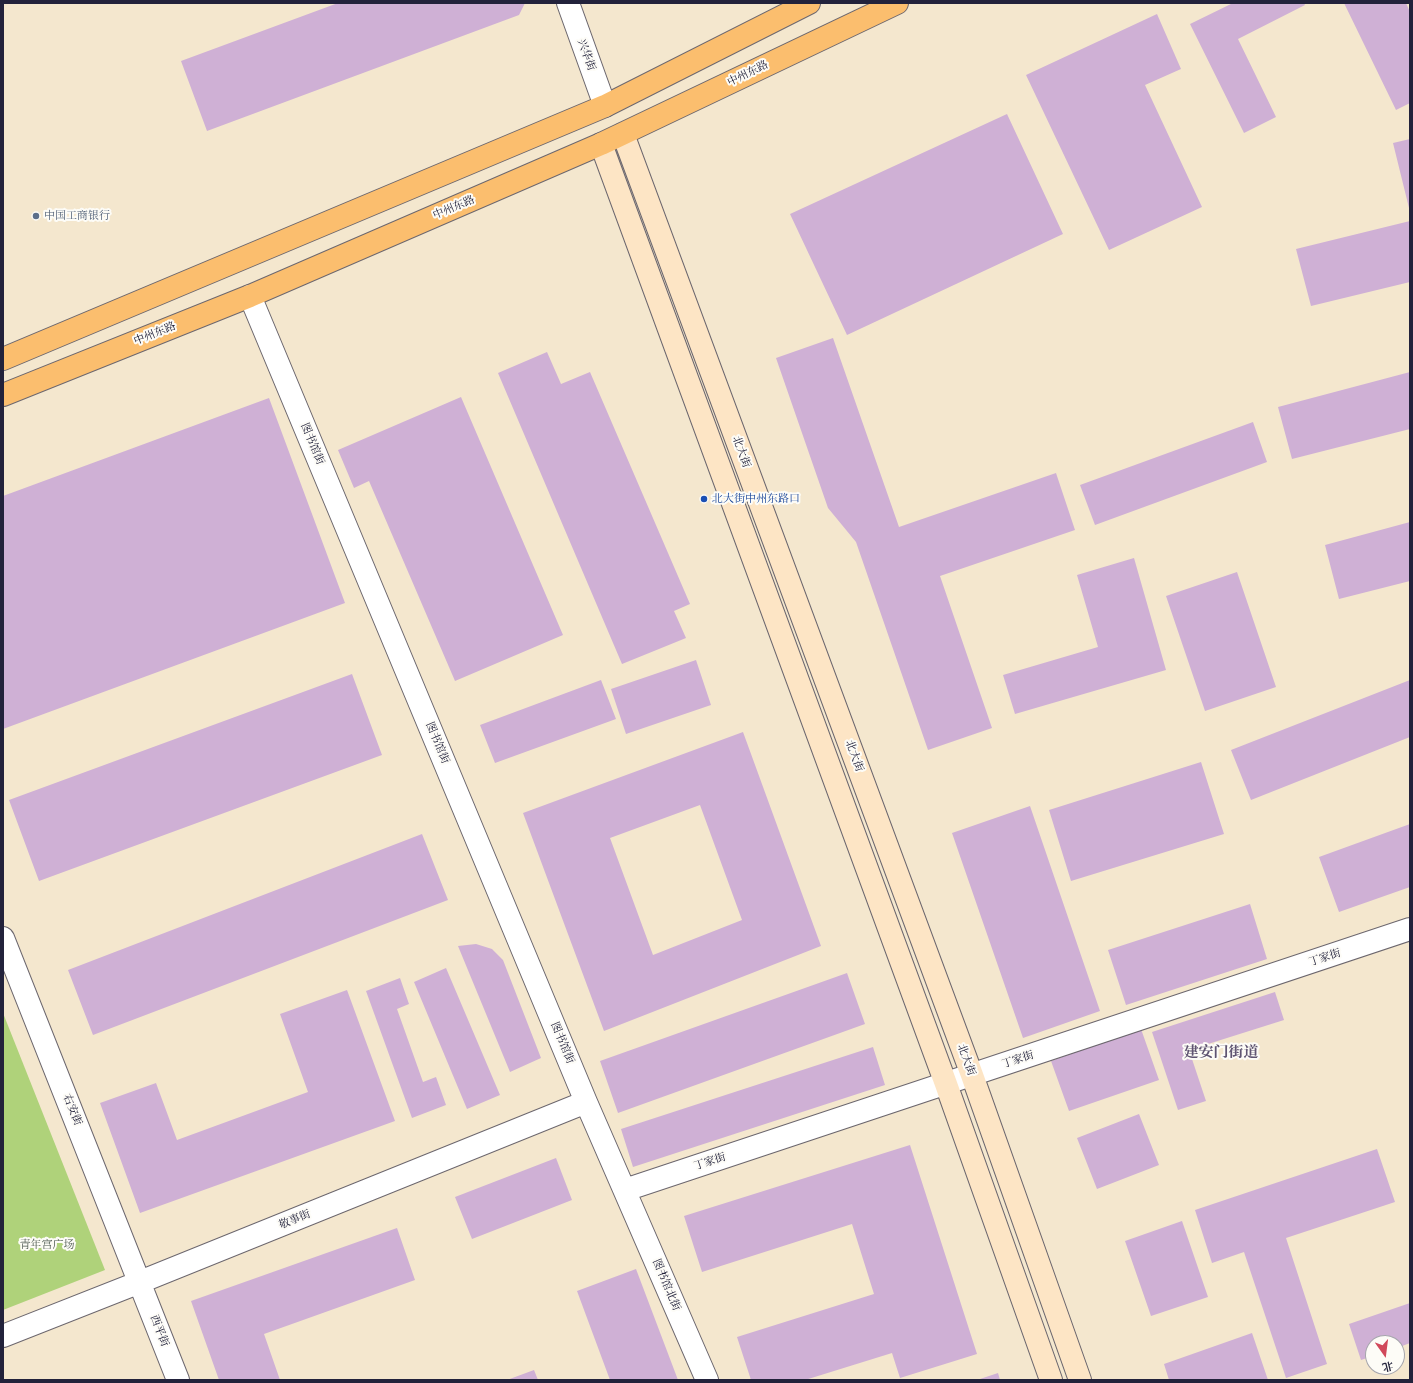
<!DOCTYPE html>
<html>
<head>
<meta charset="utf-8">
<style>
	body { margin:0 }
	#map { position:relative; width:1413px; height:1383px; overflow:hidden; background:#f4e7ce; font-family:"IM FELL French Canon","Noto Serif SC",serif }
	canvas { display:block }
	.frame { position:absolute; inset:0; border:4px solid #22223b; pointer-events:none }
	.north { position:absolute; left:1365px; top:1335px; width:40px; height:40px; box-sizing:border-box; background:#fdfcf7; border:1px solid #a5a5ac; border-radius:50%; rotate:166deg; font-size:11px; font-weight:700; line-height:16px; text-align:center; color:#22223b }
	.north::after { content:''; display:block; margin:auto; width:14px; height:18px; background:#d1495b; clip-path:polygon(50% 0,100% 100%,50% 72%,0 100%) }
</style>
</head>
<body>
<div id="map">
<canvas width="1413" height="1383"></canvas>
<div class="frame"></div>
<div class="north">北</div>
</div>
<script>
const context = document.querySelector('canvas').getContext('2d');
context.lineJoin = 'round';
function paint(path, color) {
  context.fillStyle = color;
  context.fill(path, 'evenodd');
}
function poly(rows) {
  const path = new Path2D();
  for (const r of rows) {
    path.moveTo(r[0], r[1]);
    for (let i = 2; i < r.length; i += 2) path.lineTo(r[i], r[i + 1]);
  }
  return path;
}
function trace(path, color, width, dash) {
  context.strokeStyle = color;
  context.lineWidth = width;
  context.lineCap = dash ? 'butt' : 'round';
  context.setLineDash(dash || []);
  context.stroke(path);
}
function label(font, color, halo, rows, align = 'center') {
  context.font = font + ' "IM FELL French Canon","Noto Serif SC",serif';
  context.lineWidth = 4;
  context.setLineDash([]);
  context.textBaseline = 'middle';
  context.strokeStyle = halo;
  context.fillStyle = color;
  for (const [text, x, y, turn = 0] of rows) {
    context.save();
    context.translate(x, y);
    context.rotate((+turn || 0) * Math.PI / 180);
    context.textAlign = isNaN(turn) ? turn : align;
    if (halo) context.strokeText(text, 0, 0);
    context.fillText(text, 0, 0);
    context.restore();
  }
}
const green = poly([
	[3,1013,105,1270,3,1310]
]);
const building = poly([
	[338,3,525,3,519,15,207,131,181,61],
	[1233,3,1304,3,1305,5,1238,39,1276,117,1244,133,1190,24],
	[1344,3,1406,3,1410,12,1410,103,1396,110],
	[1157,14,1181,69,1145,85,1202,207,1109,250,1026,75],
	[1007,114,1063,234,847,335,790,214],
	[1410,139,1410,208,1409,208,1393,143],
	[1410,221,1410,282,1311,306,1296,249],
	[833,338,899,527,1056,473,1075,530,940,576,992,728,928,750,856,542,828,508,776,358],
	[547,352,561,384,590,372,690,604,674,611,686,638,622,664,498,373],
	[1410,372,1410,429,1292,459,1278,407],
	[461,397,563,635,455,681,369,481,354,488,338,450],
	[269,398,345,603,3,729,3,496],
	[1253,422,1267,462,1095,525,1080,485],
	[1410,522,1410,581,1339,599,1325,545],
	[1134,558,1166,670,1015,714,1003,675,1098,647,1077,575],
	[1237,572,1276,687,1205,711,1166,596],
	[696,660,711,705,626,734,611,689],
	[352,674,382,755,39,881,9,800],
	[601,680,616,719,495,763,480,725],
	[1410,680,1410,737,1251,800,1231,750],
	[743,732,821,946,604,1031,523,813],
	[700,805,742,920,653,955,610,838],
	[1201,762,1224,834,1071,881,1049,810],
	[1030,806,1100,1011,1023,1038,952,833],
	[1410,824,1410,887,1339,912,1319,857],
	[422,834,448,900,93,1035,68,970],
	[1250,904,1267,959,1126,1005,1108,950],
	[476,944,492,949,503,960,541,1058,510,1072,458,946],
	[446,968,500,1095,467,1109,414,982],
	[847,973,865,1024,618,1113,600,1061],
	[400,978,409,1004,397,1009,423,1082,436,1077,446,1105,412,1118,366,991],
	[347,990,395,1121,140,1213,100,1103,156,1083,177,1140,308,1092,280,1014],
	[1275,992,1284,1020,1189,1050,1206,1101,1178,1110,1152,1032],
	[1141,1029,1159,1080,1069,1111,1051,1061],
	[873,1047,885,1085,633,1167,621,1129],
	[1139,1114,1159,1165,1097,1189,1077,1138],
	[910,1145,977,1354,900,1378,892,1353,805,1380,751,1380,737,1337,874,1294,852,1224,702,1272,684,1216],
	[1377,1149,1395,1202,1286,1238,1327,1364,1286,1378,1244,1252,1212,1263,1195,1210],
	[556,1158,572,1200,472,1239,455,1197],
	[1182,1221,1208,1297,1151,1316,1125,1241],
	[397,1228,415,1280,264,1334,280,1380,219,1380,191,1301],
	[636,1269,678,1380,610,1380,577,1291],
	[1410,1303,1410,1343,1397,1348,1397,1343,1373,1343,1373,1356,1361,1360,1349,1324],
	[1252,1333,1268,1380,1169,1380,1164,1364],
	[534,1370,538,1380,507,1380],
	[998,1373,1000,1380,977,1380]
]);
const street = poly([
	[568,3,605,106],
	[250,296,586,1102,707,1380],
	[3,938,178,1380],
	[625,1190,1410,929],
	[3,1336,140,1282,586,1102]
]);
const secondary = poly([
	[623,134,972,1075,1080,1380],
	[601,144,946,1084,1051,1380]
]);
const primary = poly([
	[3,359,605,106,809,3],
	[3,395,250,296,601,144,897,3]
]);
const markers = [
	[36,216,4,"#5c6f8a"],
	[704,499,4,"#1a4fb4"]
];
const streetNames = [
	["兴华街",586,55,70],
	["中州东路",748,74,-26],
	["中州东路",454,208,-23],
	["中州东路",155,334,-22],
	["图书馆街",312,444,67],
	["北大街",741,452,70],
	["图书馆街",437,743,67],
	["北大街",854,756,70],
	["丁家街",1325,958,-18],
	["图书馆街",562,1043,67],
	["北大街",966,1060,70],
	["丁家街",1018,1060,-18],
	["右安街",72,1110,68],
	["丁家街",710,1162,-18],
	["敬事街",295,1220,-22],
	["图书馆北街",666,1285,67],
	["西平街",159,1331,69]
];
const serviceNames = [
	["中国工商银行",44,216]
];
const transitNames = [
	["北大街中州东路口",712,499]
];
const parkNames = [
	["青年宫广场",47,1245]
];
const districtNames = [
	["建安门街道",1221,1053]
];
paint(green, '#afd27a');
paint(building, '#cfb0d5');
trace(street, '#6c676e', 24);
trace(secondary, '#6c676e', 24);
trace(primary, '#6c676e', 24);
trace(street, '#fff', 22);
trace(secondary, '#fde5c5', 22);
trace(primary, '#fbbe6e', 22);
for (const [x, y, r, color] of markers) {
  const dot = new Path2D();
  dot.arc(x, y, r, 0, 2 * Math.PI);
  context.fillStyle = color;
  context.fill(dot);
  trace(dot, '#fdfcf7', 1.5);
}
label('11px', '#22223b', '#fdfcf7', streetNames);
label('11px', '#4e5e75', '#fdfcf7', serviceNames, 'left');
label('11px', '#164399', '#fdfcf7', transitNames, 'left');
label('11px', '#4c574e', '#fdfcf7', parkNames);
label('bold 15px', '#5f5471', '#fdfcf7', districtNames);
</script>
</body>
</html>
